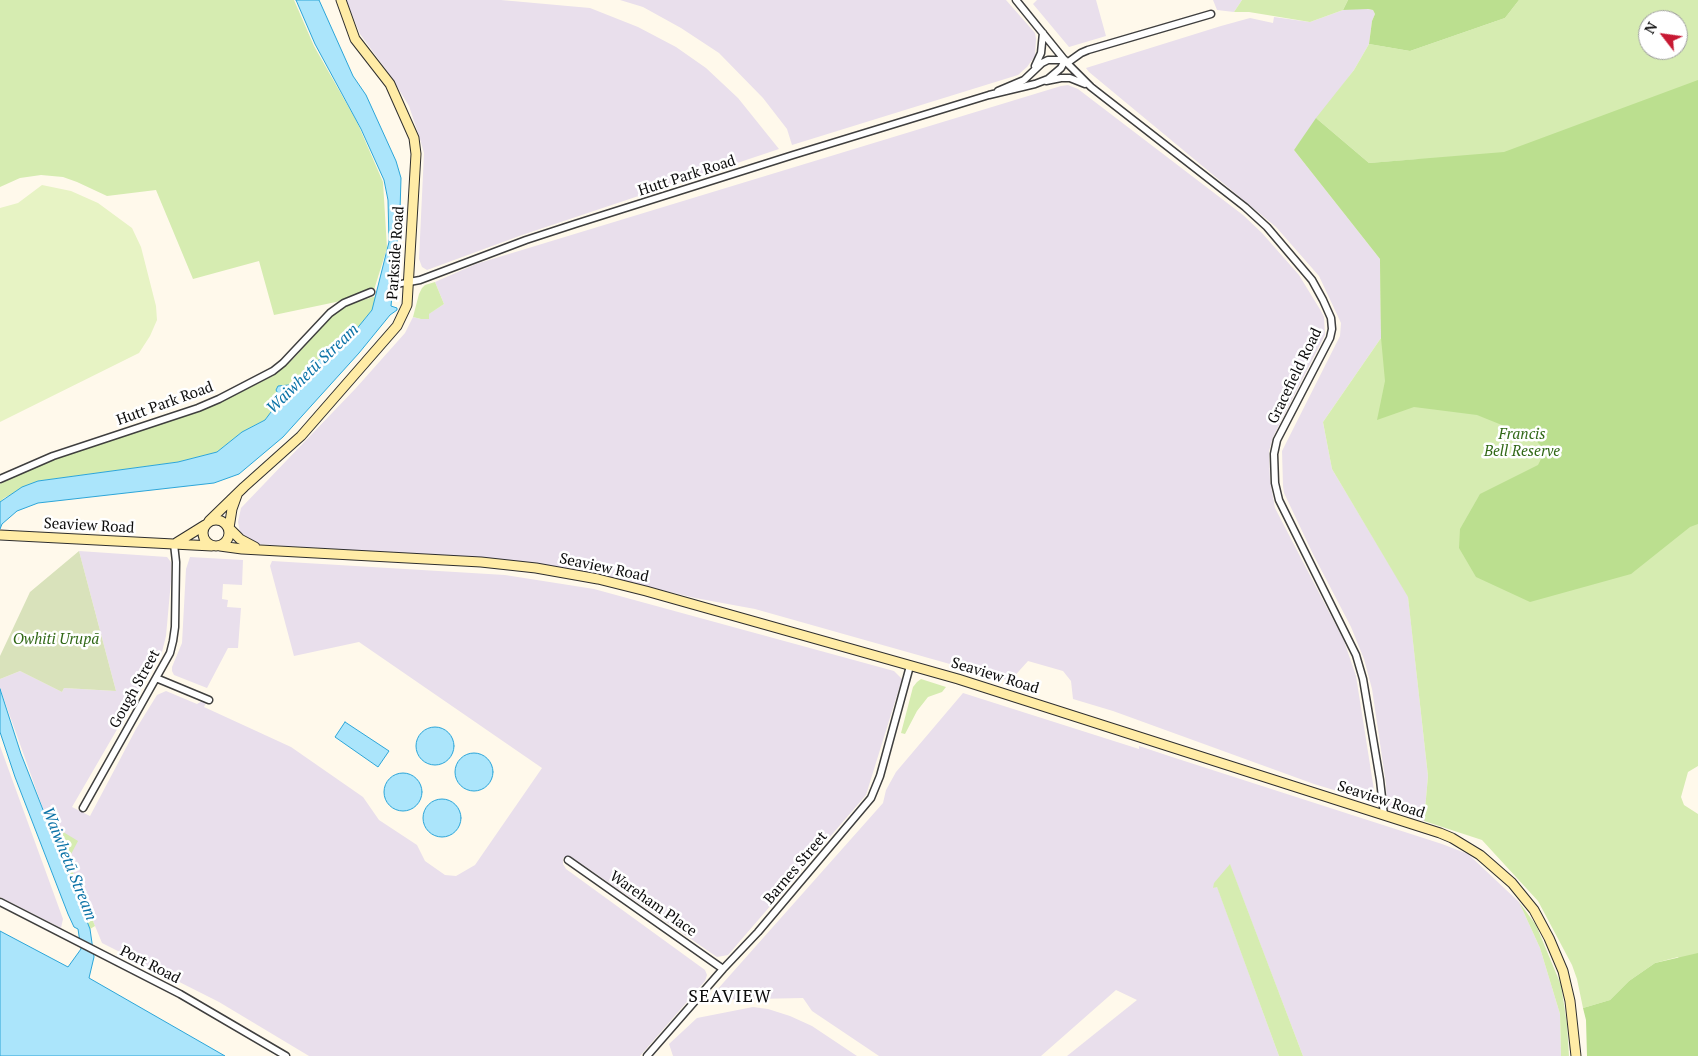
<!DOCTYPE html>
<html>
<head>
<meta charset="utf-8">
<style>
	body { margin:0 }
	#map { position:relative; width:1698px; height:1056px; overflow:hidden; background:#fff9eb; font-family:"PT Serif",serif }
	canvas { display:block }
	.north { position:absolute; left:1638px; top:10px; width:50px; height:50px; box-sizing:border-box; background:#fff; border:1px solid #9e9e9e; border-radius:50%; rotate:300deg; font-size:14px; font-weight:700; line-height:20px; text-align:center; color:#0c0c0c }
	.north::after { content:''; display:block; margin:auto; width:18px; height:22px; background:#c71933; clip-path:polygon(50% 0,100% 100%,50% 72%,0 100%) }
</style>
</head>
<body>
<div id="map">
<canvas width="1698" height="1056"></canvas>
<div class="north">N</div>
</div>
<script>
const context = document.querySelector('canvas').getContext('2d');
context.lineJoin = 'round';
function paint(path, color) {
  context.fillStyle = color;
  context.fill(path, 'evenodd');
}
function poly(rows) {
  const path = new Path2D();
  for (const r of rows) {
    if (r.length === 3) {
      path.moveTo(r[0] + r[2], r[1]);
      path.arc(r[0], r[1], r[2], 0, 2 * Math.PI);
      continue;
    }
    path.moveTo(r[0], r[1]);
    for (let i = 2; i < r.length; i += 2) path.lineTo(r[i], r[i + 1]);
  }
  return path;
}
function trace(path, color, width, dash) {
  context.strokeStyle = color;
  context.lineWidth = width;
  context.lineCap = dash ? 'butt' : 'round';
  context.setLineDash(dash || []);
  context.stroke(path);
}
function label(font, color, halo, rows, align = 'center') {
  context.font = font + ' "PT Serif",serif';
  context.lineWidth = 5;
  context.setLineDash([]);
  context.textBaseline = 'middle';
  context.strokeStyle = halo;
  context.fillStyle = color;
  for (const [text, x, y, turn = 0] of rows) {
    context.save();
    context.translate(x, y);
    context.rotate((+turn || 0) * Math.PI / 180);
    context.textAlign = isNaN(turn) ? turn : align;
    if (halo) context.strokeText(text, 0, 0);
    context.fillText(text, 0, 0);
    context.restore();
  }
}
const industrial = poly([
	[346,0,501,0,590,8,638,27,676,47,706,68,738,98,779,149,522,235,427,270,422,267,419,259,424,153,420,139,409,106,390,75,360,34],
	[620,0,1006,0,1035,33,1036,39,1035,56,1027,67,1018,75,792,145,787,129,763,98,719,53,681,28,643,7],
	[1037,0,1096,0,1106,36,1069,47,1033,4],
	[1213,0,1242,0,1234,12,1217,10],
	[1361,8,1373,10,1375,14,1372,21,1369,44,1354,70,1294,150,1380,259,1381,338,1323,422,1332,469,1408,596,1428,776,1424,821,1389,810,1387,807,1386,784,1372,689,1364,659,1351,627,1313,554,1284,493,1283,486,1282,451,1340,336,1341,323,1319,276,1276,227,1089,72,1086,68,1221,26,1250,18,1273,23,1274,17,1310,22,1343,10],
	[1068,85,1078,89,1243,215,1262,233,1299,275,1321,311,1324,317,1325,335,1273,437,1269,451,1270,481,1275,508,1344,641,1356,676,1374,790,1372,799,1367,800,1314,784,1113,711,1073,699,1071,681,1063,671,1028,661,1010,681,755,609,695,598,573,569,506,560,257,544,240,532,238,522,241,508,356,388,405,333,413,317,421,319,444,304,435,282,476,264,1061,86],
	[79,551,167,557,171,562,171,581,166,636,162,652,72,807,90,816,136,729,157,695,166,691,197,704,202,701,206,703,204,707,291,747,363,797,379,820,417,845,425,861,445,875,456,876,475,865,542,768,359,642,294,656,270,566,272,561,505,575,594,589,894,671,902,679,866,795,728,955,717,957,570,856,563,858,563,864,566,869,705,970,707,975,705,981,640,1056,309,1056,219,1002,102,943,68,860,60,830,52,834,0,688,0,679,20,671,62,692,64,688,116,691],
	[190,557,243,560,242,585,223,584,222,599,228,600,227,607,241,608,238,648,228,648,207,688,174,675,172,671,172,667,182,643,186,569],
	[963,693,1139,749,1139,746,1172,757,1442,844,1468,854,1519,902,1540,948,1560,1014,1561,1056,1303,1056,1230,865,1213,888,1217,886,1279,1056,1067,1056,1137,1000,1116,990,1041,1056,879,1056,812,1011,803,998,708,1000,883,803,886,790,896,772],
	[0,746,63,919,61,928,0,897],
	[753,1007,768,1009,790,1016,812,1026,857,1056,673,1056,669,1044,697,1018]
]);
const green = poly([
	[0,0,294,0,314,46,357,122,383,182,387,248,374,290,336,302,274,315,259,261,193,279,156,190,107,196,77,182,63,177,41,175,20,178,0,187],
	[1242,0,1348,0,1343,10,1310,22,1249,12,1234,12],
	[1519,0,1698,0,1698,766,1688,772,1681,797,1684,805,1698,814,1698,985,1678,957,1655,963,1629,981,1610,1000,1583,1008,1577,979,1572,965,1538,901,1482,840,1424,821,1428,776,1408,597,1332,469,1323,422,1381,338,1380,259,1420,159,1369,163,1316,118,1354,70,1369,44,1410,51,1505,18],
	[1648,20,1678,20,1678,50,1648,50],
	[435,282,444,304,429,314,429,319,421,319,413,317,419,294,422,288,425,285],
	[376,296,372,310,355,331,327,352,299,379,289,385,282,386,277,404,265,420,242,432,217,452,178,462,38,481,4,498,0,502,0,484,22,473,60,456,215,405,273,376,293,359,332,316,347,305],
	[921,679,946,687,942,692,928,697,917,711,905,734,901,733,913,687,917,682],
	[60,830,78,841,68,860,95,926,90,929,52,834],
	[1230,864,1303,1056,1279,1056,1217,887,1213,888,1214,883],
	[1519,902,1536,925,1561,985,1567,1024,1569,1056,1561,1056,1560,1014,1540,948]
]);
const forest = poly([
	[1348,0,1519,0,1505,18,1410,51,1369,44,1372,21,1375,14,1373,10,1368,9,1343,10],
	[1698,80,1698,524,1690,527,1631,574,1530,602,1476,577,1459,548,1460,529,1480,494,1538,465,1545,451,1534,438,1477,415,1414,407,1377,420,1385,381,1381,338,1380,259,1294,150,1316,118,1369,163,1504,152],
	[1698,953,1698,1056,1587,1056,1586,1020,1583,1008,1610,1000,1629,981,1655,963]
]);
const cemetery = poly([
	[79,551,116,691,64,688,62,692,20,671,0,679,0,656,30,592]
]);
const pitch = poly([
	[42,185,71,191,98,203,132,228,141,247,156,306,157,320,150,336,139,353,0,422,0,208,18,203]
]);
const water = poly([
	[296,0,319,0,353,76,366,95,396,161,401,178,400,211,391,306,397,308,397,310,390,315,359,353,283,437,239,474,214,483,38,503,17,511,2,524,0,529,0,502,22,487,38,481,178,462,217,452,242,432,265,420,277,404,279,395,276,390,278,386,289,385,299,379,327,352,355,331,372,310,389,242,388,200,384,180,361,129,315,44,296,0],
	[0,689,21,754,90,929,94,957,89,978,225,1056,0,1056,0,931,68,967,81,949,78,929,74,927,68,914,15,777,0,732,0,689],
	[345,722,389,751,378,767,335,737,345,722],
	[435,746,19],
	[474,772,19],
	[403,792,19],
	[442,818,19]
]);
const pedestrian = poly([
	[394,285,409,282]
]);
const minor = poly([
	[1016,0,1067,63,1091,87,1245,207,1267,227,1312,280,1323,300,1331,318,1332,329,1330,338,1277,440,1274,454,1275,483,1279,500,1356,655,1363,679,1380,780,1384,815],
	[1067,63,1081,53,1088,50,1211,14],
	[1035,66,1041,53,1043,33],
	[1046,81,1061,78,1070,78,1085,84],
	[998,91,1024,80,1042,63,1048,60,1065,60],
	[409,282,420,280,526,240,575,224,793,155,989,95,1035,84,1048,79,1061,68,1065,60],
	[0,479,53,456,198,408,219,399,273,371,283,363,330,313,344,303,371,292],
	[156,678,209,700],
	[83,808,170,653,173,641,175,627,176,562,174,544],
	[568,860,723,969],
	[0,902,180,994,286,1056],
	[647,1056,723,969,758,932,871,798,880,776,910,666]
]);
const secondary = poly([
	[237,495,232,509,229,528,240,539,255,547],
	[216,533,13],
	[209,521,244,487,301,436,397,326,407,305,416,154,414,138,390,84,355,39,341,0],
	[0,535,212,546],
	[176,543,205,525],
	[220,546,242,549,481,562,536,568,598,579,646,591,958,679,1440,833,1452,838,1480,855,1512,883,1534,910,1549,938,1563,971,1570,1001,1576,1056]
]);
const streetNames = [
	["Hutt Park Road",687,176,-18],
	["Parkside Road",396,253,-86],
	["Gracefield Road",1295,376,-64],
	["Hutt Park Road",165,404,-20],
	["Seaview Road",89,526,3],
	["Seaview Road",604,568,12],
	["Seaview Road",995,676,17],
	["Gough Street",135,689,-61],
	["Seaview Road",1381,800,18],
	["Barnes Street",796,868,-50],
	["Wareham Place",653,904,35],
	["Port Road",150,965,27]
];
const parkNames = [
	["Francis",1522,435],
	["Bell Reserve",1522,452],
	["Owhiti Urupā",56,640]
];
const waterNames = [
	["Waiwhetū Stream",313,369,-44],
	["Waiwhetū Stream",69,864,68]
];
const quarterNames = [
	["SEAVIEW",730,997]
];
paint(industrial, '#e9dfec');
paint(green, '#d6ecb1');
paint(forest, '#bbdf8f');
paint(cemetery, '#d9e2bb');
paint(pitch, '#e7f3c4');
paint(water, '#abe5fb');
trace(water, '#2ca5d8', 1);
trace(pedestrian, '#3f3f3f', 8);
trace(minor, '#3f3f3f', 9);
trace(secondary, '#2e2e2e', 11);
trace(pedestrian, '#fff', 5);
trace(minor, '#fff', 6);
trace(secondary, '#ffeca6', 9);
label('15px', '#0c0c0c', '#fff', streetNames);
label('italic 15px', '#316817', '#fff', parkNames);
label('italic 16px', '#0c73a7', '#fff', waterNames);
context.letterSpacing = '1px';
label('18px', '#0c0c0c', '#fff', quarterNames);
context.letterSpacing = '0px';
</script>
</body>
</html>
